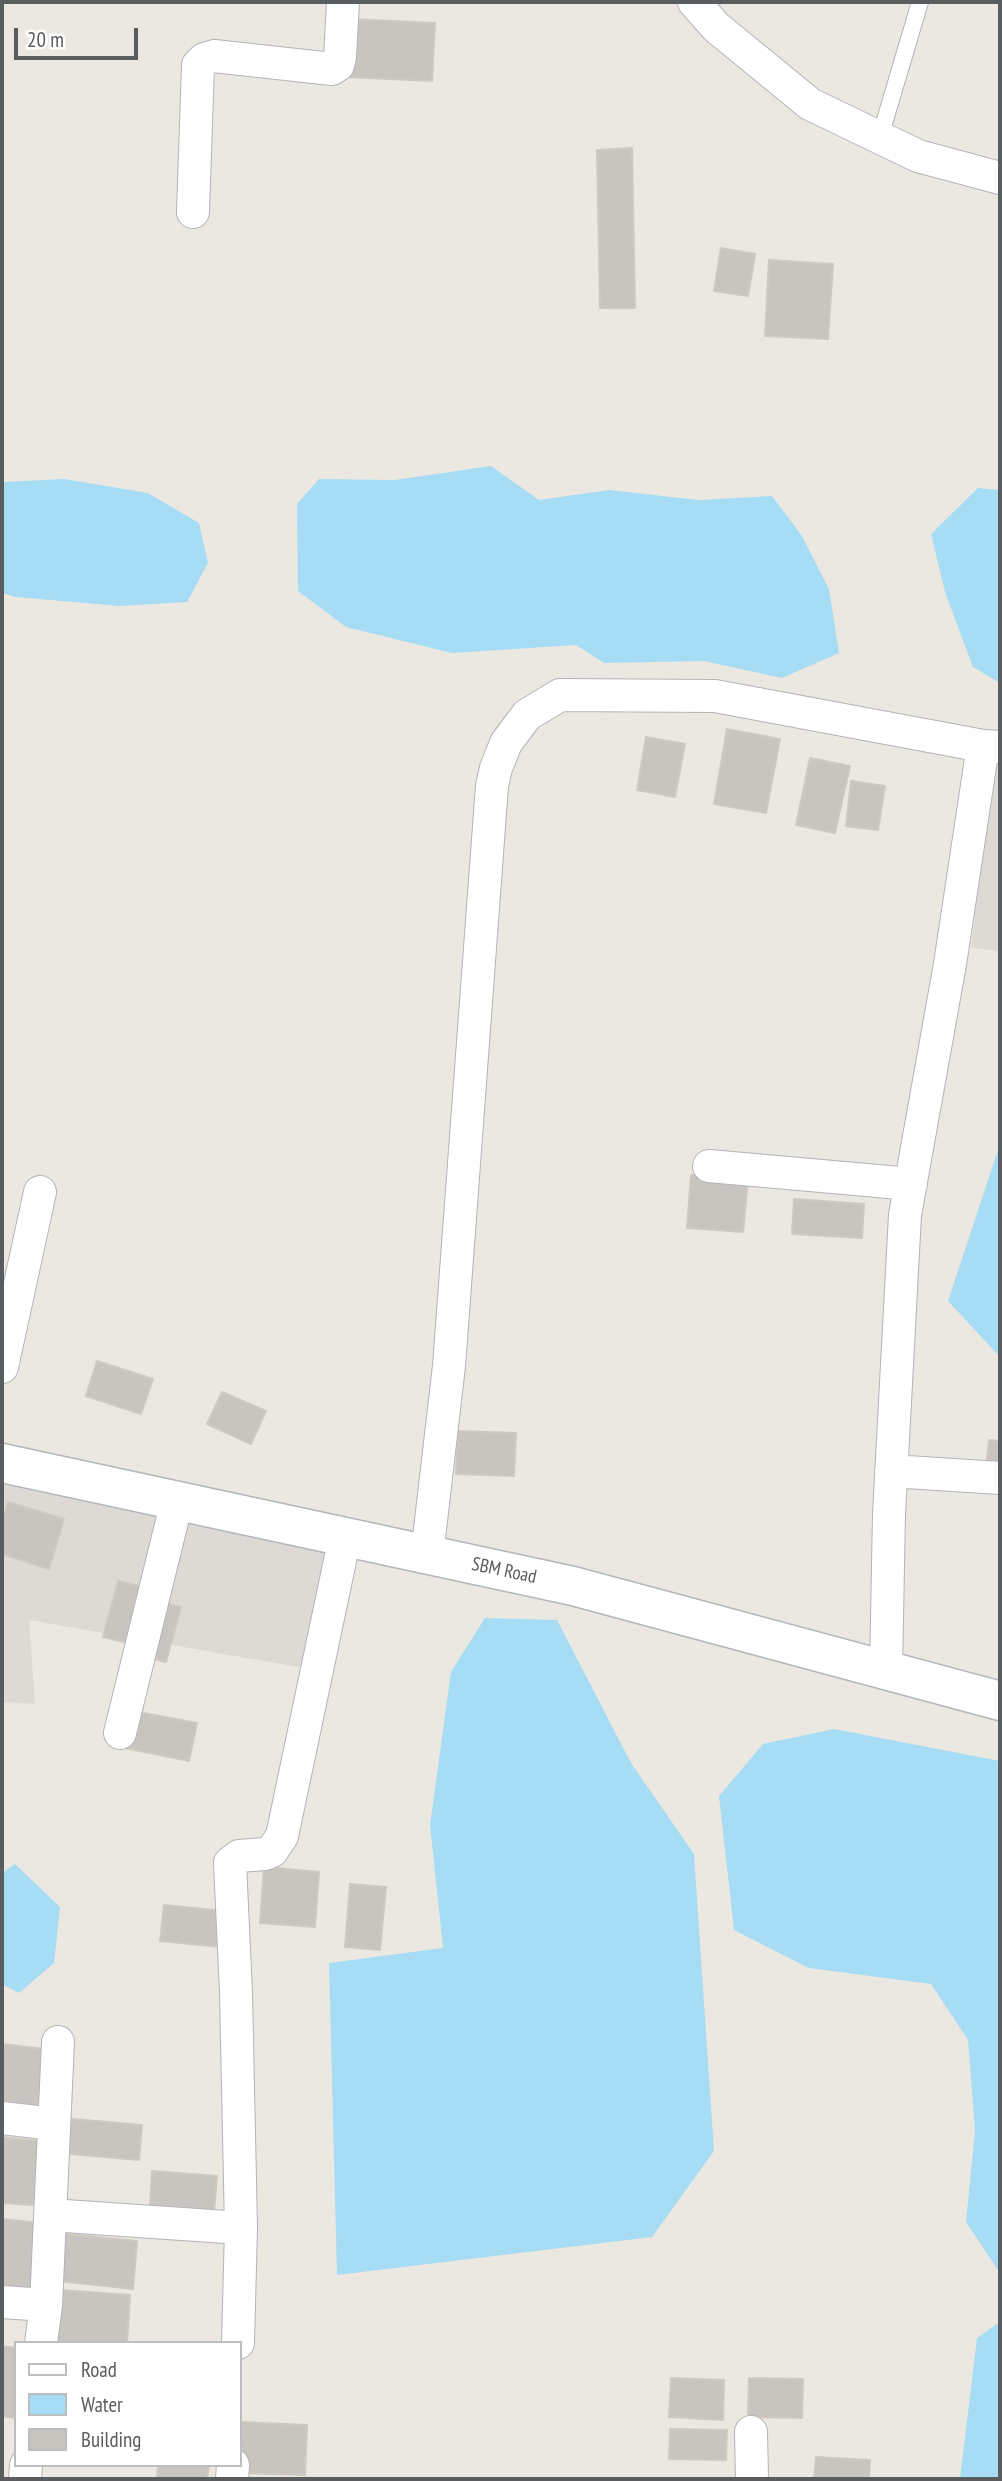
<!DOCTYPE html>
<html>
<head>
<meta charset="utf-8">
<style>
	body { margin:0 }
	#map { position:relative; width:1002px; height:2481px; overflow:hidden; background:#ebe8e1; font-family:"PT Sans Narrow",sans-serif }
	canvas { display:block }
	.frame { position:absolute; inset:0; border:4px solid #5a5d60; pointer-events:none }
	.legend { position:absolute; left:14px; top:2341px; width:228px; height:126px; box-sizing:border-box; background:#fff; border:2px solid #bdbebf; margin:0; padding:9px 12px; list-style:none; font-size:21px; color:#5a5d60 }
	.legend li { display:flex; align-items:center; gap:14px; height:35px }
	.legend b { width:35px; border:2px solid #bdbebf }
	.scale { position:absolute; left:14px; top:28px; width:124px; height:32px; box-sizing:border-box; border:4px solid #5a5d60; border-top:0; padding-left:9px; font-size:21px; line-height:24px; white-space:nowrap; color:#5a5d60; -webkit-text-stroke:5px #fff; paint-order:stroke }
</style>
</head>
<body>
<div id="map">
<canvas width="1002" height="2481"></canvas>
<div class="frame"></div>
<ul class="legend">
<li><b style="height:9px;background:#fff"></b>Road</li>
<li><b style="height:19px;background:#a7dcf5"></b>Water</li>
<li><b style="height:19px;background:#c8c5c0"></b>Building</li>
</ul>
<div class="scale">20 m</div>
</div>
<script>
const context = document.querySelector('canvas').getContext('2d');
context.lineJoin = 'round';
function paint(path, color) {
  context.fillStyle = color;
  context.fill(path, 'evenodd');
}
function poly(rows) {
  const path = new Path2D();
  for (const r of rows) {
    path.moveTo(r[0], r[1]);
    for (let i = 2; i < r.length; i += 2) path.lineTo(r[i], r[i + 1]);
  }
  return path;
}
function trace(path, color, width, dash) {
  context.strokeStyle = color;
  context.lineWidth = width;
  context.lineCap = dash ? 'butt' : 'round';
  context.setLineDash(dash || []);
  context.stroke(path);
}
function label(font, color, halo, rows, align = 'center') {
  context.font = font + ' "PT Sans Narrow",sans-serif';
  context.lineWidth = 5;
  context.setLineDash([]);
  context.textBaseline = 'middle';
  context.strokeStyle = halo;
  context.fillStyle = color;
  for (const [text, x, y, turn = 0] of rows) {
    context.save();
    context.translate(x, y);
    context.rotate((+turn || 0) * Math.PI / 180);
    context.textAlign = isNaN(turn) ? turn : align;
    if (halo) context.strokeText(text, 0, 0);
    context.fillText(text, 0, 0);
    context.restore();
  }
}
const industrial = poly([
	[993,766,1000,766,1000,951,971,948],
	[2,1476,352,1552,321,1671,29,1620,35,1704,2,1702]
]);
const water = poly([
	[491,466,539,500,609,490,698,500,772,496,802,536,829,589,839,653,782,678,704,661,604,663,576,645,452,653,346,627,298,591,297,504,319,479,395,480],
	[64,479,148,493,199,523,208,563,187,602,120,606,16,597,2,593,2,482],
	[978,488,1000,490,1000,683,973,667,945,592,931,534],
	[1000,1144,1000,1357,948,1301],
	[485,1618,557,1620,631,1763,694,1854,714,2151,652,2237,337,2275,329,1963,443,1948,430,1825,451,1672],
	[834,1729,1000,1761,1000,2273,966,2222,975,2130,968,2040,931,1984,809,1968,734,1930,719,1796,763,1744],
	[15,1864,60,1907,54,1963,19,1993,2,1984,2,1873],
	[1000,2322,1000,2479,960,2479,977,2338]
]);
const building = poly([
	[349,19,435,23,432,81,346,77,349,19],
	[632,148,635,308,600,308,597,150,632,148],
	[721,248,755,254,748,296,714,291,721,248],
	[769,260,833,264,828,339,765,336,769,260],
	[727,729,780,739,766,813,714,804,727,729],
	[646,737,685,744,675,797,637,790,646,737],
	[810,758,850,766,835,833,796,825,810,758],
	[851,781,885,786,878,830,846,826,851,781],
	[691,1175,748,1180,743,1232,687,1228,691,1175],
	[794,1199,864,1204,862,1238,792,1234,794,1199],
	[97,1361,153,1379,141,1414,86,1396,97,1361],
	[222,1392,266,1411,251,1444,207,1424,222,1392],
	[458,1431,516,1433,514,1476,456,1474,458,1431],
	[989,1440,1000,1441,1000,1469,986,1468,989,1440],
	[8,1502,64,1519,49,1569,2,1554,2,1521,8,1502],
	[118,1581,148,1588,133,1644,103,1637,118,1581],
	[156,1601,181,1607,166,1662,142,1656,156,1601],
	[128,1710,197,1723,189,1761,120,1747,128,1710],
	[264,1867,319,1872,315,1927,260,1923,264,1867],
	[350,1884,386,1887,380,1950,345,1947,350,1884],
	[164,1905,224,1911,221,1947,160,1941,164,1905],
	[2,2044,44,2049,37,2114,2,2111,2,2044],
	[62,2118,142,2125,139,2160,59,2153,62,2118],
	[2,2137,40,2141,33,2205,2,2203,2,2137],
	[152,2171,217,2176,213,2224,149,2220,152,2171],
	[2,2219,41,2223,33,2301,2,2298,2,2219],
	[65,2234,137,2241,133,2289,59,2281,65,2234],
	[60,2290,130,2295,127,2343,55,2342,60,2290],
	[2,2346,16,2348,16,2418,2,2416,2,2346],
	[671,2378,724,2380,723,2420,669,2417,671,2378],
	[749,2378,803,2379,802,2418,748,2417,749,2378],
	[242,2422,307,2425,305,2475,240,2473,242,2422],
	[670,2429,727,2430,726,2460,669,2459,670,2429],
	[816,2457,870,2460,869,2479,814,2479,816,2457],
	[158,2465,209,2465,207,2479,157,2479,158,2465]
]);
const lane = poly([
	[880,137,920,2]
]);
const street = poly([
	[694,2,716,27,810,104,918,156,1000,178],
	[193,212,198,65,204,59,214,56,332,69,338,65,340,57,343,2],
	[709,1166,911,1184],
	[2,1367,40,1192],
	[891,1471,1000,1478],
	[427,1555,449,1366,492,786,496,768,506,743,527,715,560,695,715,696,983,746,1000,747],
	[886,1671,889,1514,905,1215,950,964,983,746],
	[120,1733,177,1501],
	[2,2118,54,2124],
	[50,2215,241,2228],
	[2,2302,46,2305],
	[41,2343,46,2305,58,2042],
	[238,2343,241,2228,236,1993,230,1863,239,1856,265,1854,272,1851,282,1836,345,1537],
	[751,2432,752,2479],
	[25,2479,26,2465],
	[232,2479,233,2465]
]);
const secondary = poly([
	[2,1463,573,1586,1000,1701]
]);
const streetNames = [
	["SBM Road",504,1571,12]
];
paint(industrial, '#dddad6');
paint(water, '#a7dcf5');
paint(building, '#c8c5c0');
trace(building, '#cfc9c0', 2);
trace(lane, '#b2b4b7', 18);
trace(street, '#b2b4b7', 34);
trace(secondary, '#b3b6ba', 41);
trace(lane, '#fff', 16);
trace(street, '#fff', 32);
trace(secondary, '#fff', 38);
label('19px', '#5a5d60', '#fff', streetNames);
</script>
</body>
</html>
